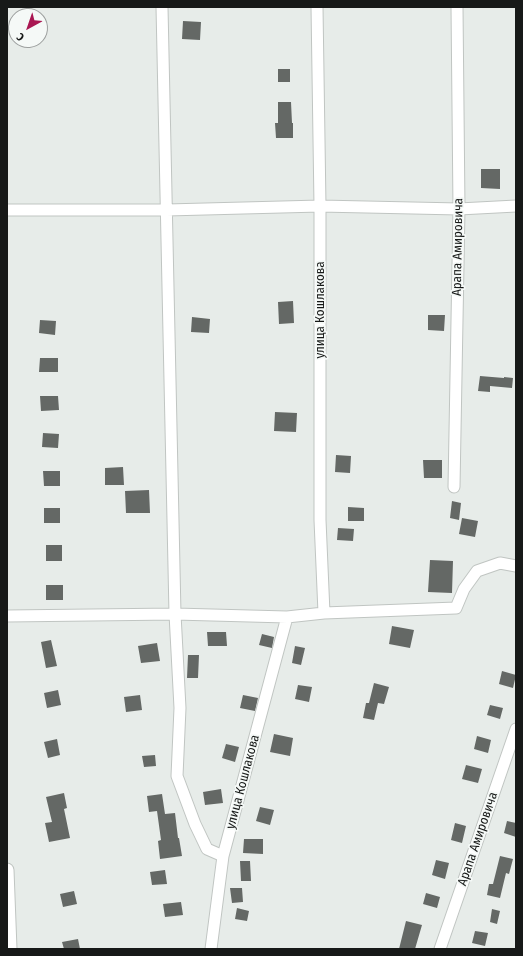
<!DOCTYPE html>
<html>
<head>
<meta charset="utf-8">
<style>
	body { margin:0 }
	#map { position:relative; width:523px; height:956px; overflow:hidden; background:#e7ece9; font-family:"Fira Sans Condensed",sans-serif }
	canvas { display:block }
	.frame { position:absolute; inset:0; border:8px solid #171918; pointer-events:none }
	.north { position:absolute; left:8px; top:8px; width:40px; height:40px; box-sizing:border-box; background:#f5f9f7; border:1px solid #9c9f9e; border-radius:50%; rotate:220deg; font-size:11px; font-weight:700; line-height:16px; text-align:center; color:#171918 }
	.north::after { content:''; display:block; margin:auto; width:14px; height:18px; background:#a91752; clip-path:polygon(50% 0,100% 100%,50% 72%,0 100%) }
</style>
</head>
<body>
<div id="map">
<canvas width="523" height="956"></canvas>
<div class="frame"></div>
<div class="north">С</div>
</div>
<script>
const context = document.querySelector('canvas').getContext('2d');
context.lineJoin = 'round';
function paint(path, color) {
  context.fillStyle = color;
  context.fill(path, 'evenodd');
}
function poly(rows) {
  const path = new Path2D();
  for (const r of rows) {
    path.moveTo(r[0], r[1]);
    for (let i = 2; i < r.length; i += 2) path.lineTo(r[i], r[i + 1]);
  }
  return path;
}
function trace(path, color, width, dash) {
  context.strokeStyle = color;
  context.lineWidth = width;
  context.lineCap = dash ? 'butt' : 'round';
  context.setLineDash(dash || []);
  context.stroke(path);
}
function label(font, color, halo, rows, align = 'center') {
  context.font = font + ' "Fira Sans Condensed",sans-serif';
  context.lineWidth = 3.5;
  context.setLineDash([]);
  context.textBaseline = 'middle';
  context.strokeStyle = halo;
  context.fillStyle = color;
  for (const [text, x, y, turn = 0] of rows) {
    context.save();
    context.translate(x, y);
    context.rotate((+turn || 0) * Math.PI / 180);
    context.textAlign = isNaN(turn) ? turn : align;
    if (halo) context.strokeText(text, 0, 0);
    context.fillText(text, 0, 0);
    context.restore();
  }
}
const building = poly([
	[183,21,201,22,200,40,182,39],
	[278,69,290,69,290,82,278,82],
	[278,102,291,102,292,123,293,123,293,138,276,138,275,123,278,123],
	[481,169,500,169,500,189,481,188],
	[293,301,294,323,279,324,278,302],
	[428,315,445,315,444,331,428,330],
	[192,317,210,319,209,333,191,332],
	[40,320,56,321,55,335,39,333],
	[40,358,58,358,58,372,39,372],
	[480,376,504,378,504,377,513,378,512,388,490,386,490,392,478,391],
	[40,396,58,396,59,410,41,411],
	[275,412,297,413,296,432,274,431],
	[43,433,59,434,58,448,42,447],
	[336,455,351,456,350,473,335,472],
	[423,460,442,460,442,478,424,478],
	[123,467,124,485,105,485,105,468],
	[43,471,60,471,60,486,44,486],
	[149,490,150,513,126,513,125,491],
	[452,501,461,503,459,520,450,518],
	[348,507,364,508,364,521,348,521],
	[44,508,60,508,60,523,44,523],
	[462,518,478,521,475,537,459,534],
	[338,528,354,529,353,541,337,540],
	[46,545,62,545,62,561,46,561],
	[430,560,453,561,452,593,428,592],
	[46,585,63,585,63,600,46,600],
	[392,626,414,630,410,648,389,644],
	[207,632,226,632,227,646,208,646],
	[262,634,274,637,272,648,259,645],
	[51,640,57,666,46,668,41,642],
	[157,643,160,661,141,663,138,646],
	[295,646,305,648,301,665,292,663],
	[188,655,199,655,198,678,187,678],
	[502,671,516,675,513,688,499,684],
	[374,683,389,687,384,704,378,703,374,720,363,718,366,703,369,703],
	[298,685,312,687,309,702,295,699],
	[58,690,61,705,47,708,44,693],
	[140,695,142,710,126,712,124,697],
	[243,695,258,698,255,711,240,708],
	[490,705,503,708,500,719,487,715],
	[274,734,293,738,290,756,270,752],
	[477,736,491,740,488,753,474,749],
	[57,739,60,755,48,758,44,742],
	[226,744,239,747,235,762,222,758],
	[155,755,156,766,144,767,142,756],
	[466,765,482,769,478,783,462,779],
	[221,789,223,803,205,805,203,792],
	[64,793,67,808,64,809,70,838,49,842,45,823,52,822,46,797],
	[162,794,165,814,175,813,178,838,179,838,182,856,160,859,158,841,161,840,157,811,149,812,147,796],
	[260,807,274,810,270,825,256,821],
	[507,821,516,823,516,837,504,833],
	[455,823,466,826,462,843,451,840],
	[244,839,263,839,263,854,243,853],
	[500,856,513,859,509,874,506,873,500,898,487,895,489,884,493,884],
	[436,860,449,863,445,879,432,875],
	[240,861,250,861,251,881,241,881],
	[165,870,167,884,152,885,150,872],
	[230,888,242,888,243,902,232,903],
	[74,891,77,904,63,907,60,894],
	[426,893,440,897,437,908,423,904],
	[181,902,183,915,165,917,163,904],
	[237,908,249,911,247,921,235,919],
	[492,909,500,911,497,924,490,922],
	[406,921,422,925,415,949,399,949],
	[475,931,488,933,485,946,472,943],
	[78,939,80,949,64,949,62,942]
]);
const minor = poly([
	[162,7,175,614,180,708,177,776,195,824,207,849,223,856],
	[317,7,320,206,320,520,324,613],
	[7,210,167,210,320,206,459,209,516,206],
	[454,487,459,209,457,7],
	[7,616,175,614,287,617,324,613,456,608,464,589,477,571,500,563,516,566],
	[211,949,223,856,287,617],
	[440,949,516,729]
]);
const tertiary = poly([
	[7,870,10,949]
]);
const streetNames = [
	["Арапа Амировича",458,247,-89],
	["улица Кошлакова",320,310,-90],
	["улица Кошлакова",243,782,-75],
	["Арапа Амировича",478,839,-71]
];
paint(building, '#646865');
trace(minor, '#c0c5c2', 13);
trace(tertiary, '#c0c5c2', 15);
trace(minor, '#fff', 11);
trace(tertiary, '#fff', 13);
label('13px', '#171918', '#f5f9f7', streetNames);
</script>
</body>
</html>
